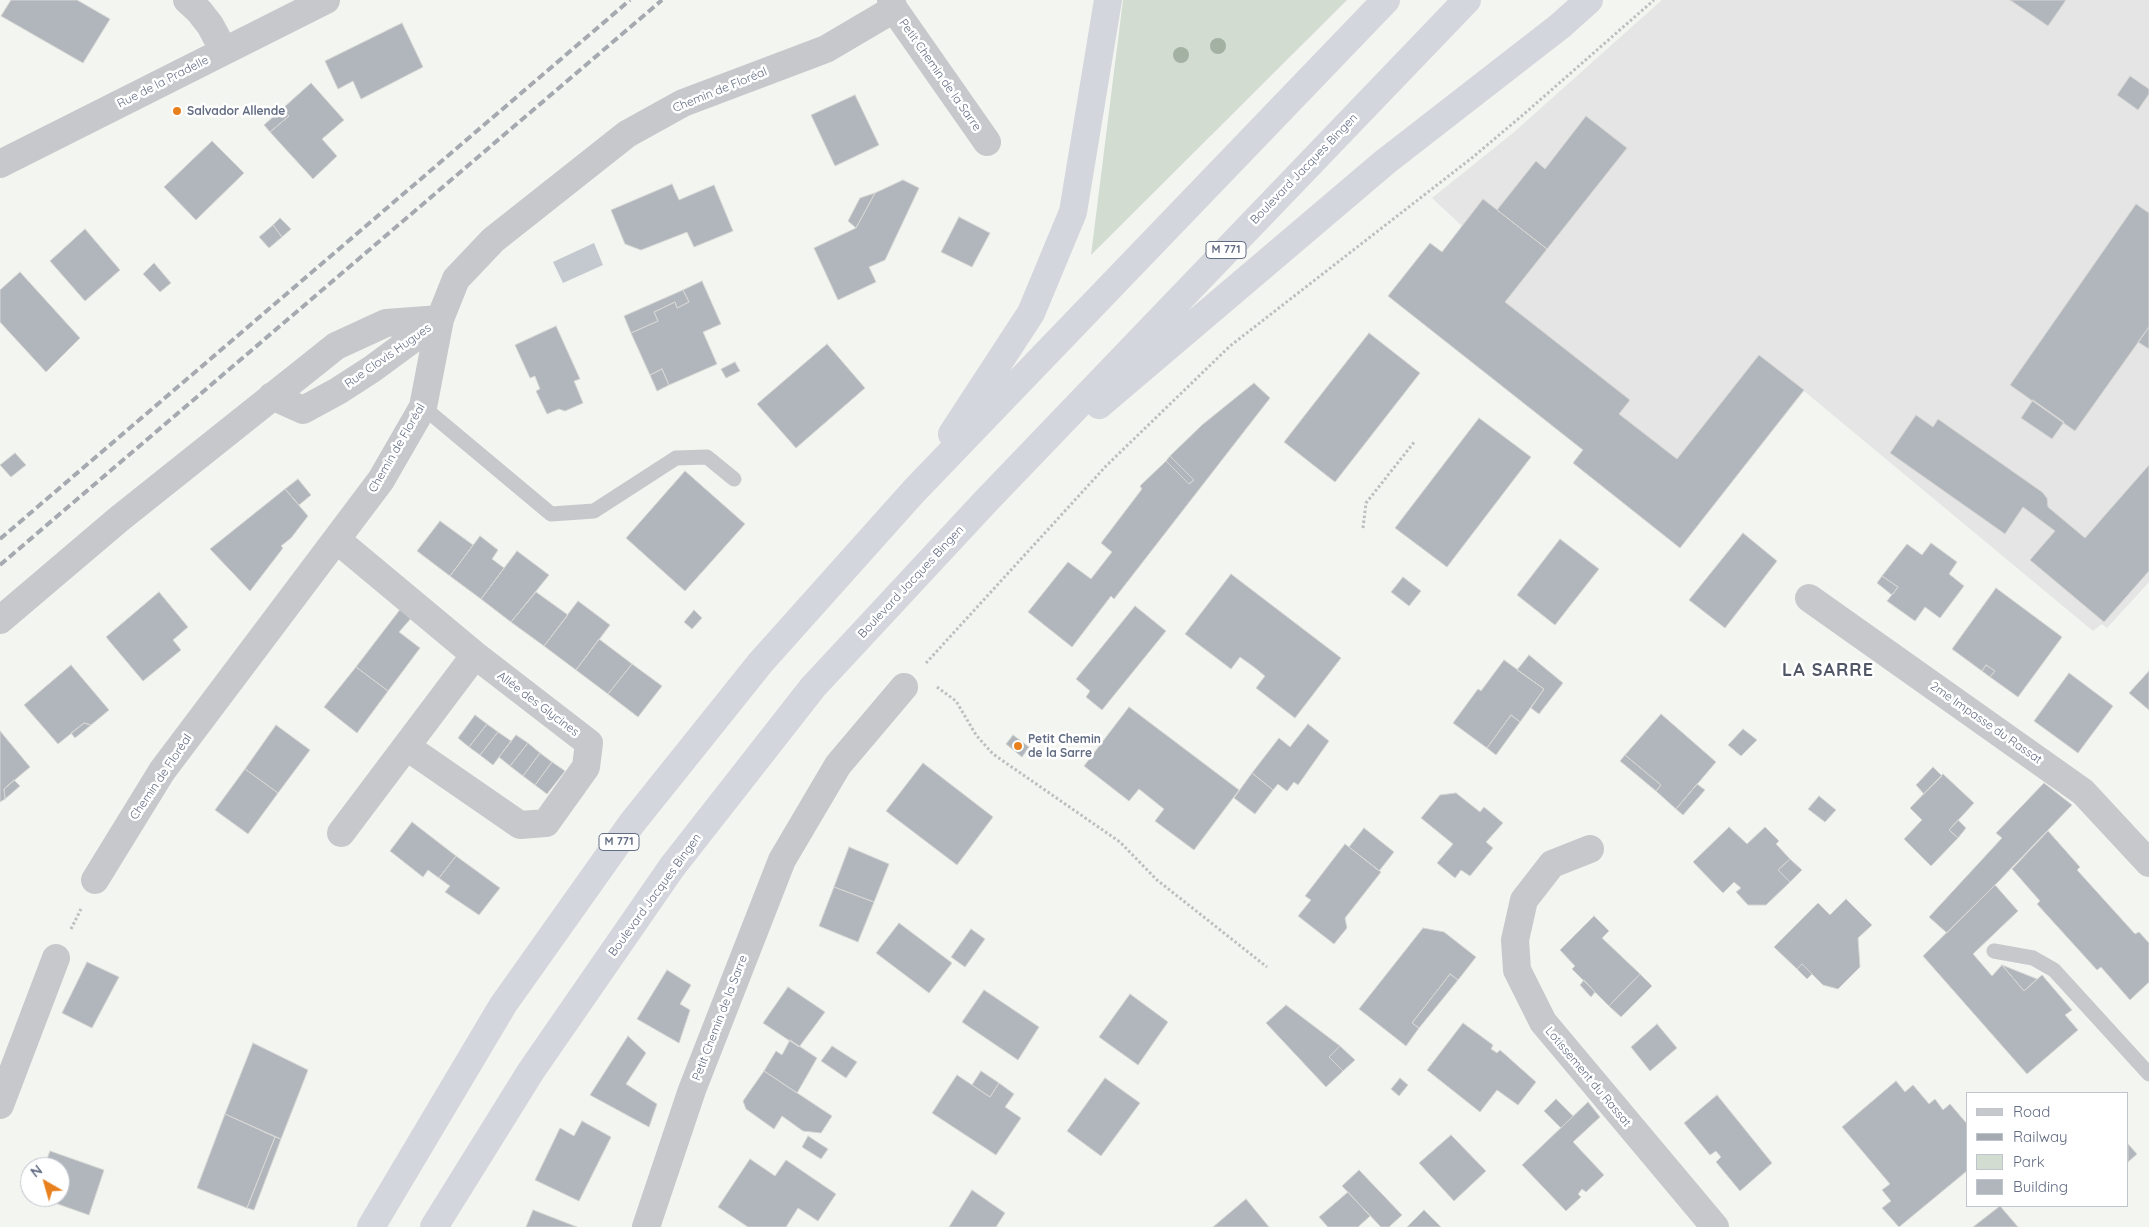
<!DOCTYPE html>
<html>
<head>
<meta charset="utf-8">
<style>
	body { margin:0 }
	#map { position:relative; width:2149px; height:1227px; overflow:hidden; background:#f3f5f0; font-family:Quicksand,sans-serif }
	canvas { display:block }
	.legend { position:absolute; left:1966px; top:1092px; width:162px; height:115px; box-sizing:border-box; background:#fff; border:1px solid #c0c4cd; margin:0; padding:6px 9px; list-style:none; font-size:15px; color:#626c82 }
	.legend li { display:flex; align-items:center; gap:10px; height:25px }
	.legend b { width:25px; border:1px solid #c0c4cd }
	.north { position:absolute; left:20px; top:1157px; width:50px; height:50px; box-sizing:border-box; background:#fff; border:1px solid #c0c4cd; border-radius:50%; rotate:322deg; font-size:14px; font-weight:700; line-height:20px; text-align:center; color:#626c82 }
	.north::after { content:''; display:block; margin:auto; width:18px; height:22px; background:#e8801d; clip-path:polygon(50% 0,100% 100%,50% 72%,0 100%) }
</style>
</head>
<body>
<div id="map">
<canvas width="2149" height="1227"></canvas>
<ul class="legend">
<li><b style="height:6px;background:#c6c8cc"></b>Road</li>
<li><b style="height:6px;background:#a5a9b0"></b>Railway</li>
<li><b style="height:14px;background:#d3dcd1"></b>Park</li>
<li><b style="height:14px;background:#b1b5bc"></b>Building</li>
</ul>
<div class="north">N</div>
</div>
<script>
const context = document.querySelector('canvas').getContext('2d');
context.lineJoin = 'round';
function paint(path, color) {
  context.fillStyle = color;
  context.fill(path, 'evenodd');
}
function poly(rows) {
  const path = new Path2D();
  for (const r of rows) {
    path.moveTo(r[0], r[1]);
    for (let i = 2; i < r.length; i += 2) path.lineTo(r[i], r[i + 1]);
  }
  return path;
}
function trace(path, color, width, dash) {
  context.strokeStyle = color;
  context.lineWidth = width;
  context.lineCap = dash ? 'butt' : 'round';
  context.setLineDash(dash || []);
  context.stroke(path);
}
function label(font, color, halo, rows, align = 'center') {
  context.font = font + ' Quicksand,sans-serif';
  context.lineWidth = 5;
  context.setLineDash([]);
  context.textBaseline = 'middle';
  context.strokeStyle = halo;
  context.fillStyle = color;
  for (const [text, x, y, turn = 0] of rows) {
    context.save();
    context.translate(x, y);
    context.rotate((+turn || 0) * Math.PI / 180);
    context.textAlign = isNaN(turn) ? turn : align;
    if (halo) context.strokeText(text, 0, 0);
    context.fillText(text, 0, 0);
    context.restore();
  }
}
const built = poly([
	[1662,0,2149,0,2149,582,2107,628,2102,624,2093,631,1804,391,1680,548,1573,463,1583,449,1388,296,1430,243,1442,252,1462,226,1432,198,1513,133]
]);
const green = poly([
	[1123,0,1347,0,1091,255]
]);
const water = poly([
	[594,243,603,265,563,283,553,262]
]);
const building = poly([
	[11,0,77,0,110,19,83,63,1,16,11,0],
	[2010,0,2066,0,2048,26,2010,0],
	[402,23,423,67,361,99,353,81,338,89,325,61,402,23],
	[2130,76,2149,89,2149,94,2138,110,2117,95,2130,76],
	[311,83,344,120,322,139,337,156,313,179,270,132,289,116,282,109,311,83],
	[855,95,879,145,835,166,811,115,855,95],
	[282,109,289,116,270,132,264,125,282,109],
	[1586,116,1627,148,1547,249,1497,210,1536,161,1545,169,1586,116],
	[212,141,244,173,196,220,164,187,212,141],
	[903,180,919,188,885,260,869,267,876,282,838,300,814,248,856,228,875,193,903,180],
	[672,184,679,200,714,185,733,231,694,247,687,232,641,250,625,244,611,210,672,184],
	[875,193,856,228,848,221,860,198,875,193],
	[1483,199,1547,249,1505,302,1630,400,1619,414,1677,459,1759,355,1804,390,1680,548,1573,463,1583,450,1388,296,1430,243,1442,252,1483,199],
	[2136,204,2149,213,2149,327,2075,431,2010,385,2136,204],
	[959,217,990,233,972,267,941,252,959,217],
	[280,218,291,229,282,237,273,225,280,218],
	[273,225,282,237,269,248,259,237,273,225],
	[85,229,120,270,85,301,50,261,85,229],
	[154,263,171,283,160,292,143,274,154,263],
	[20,272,80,338,46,372,0,322,0,290,20,272],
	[702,281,721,324,703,332,717,364,669,385,662,369,650,375,631,333,658,321,654,312,675,302,677,308,689,302,683,290,702,281],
	[683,290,689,302,677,308,675,302,654,312,658,321,631,333,624,316,683,290],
	[556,326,580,379,574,381,583,403,565,411,559,409,547,414,536,391,540,389,535,376,530,378,515,345,556,326],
	[2149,327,2149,349,2138,342,2149,327],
	[1369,333,1420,373,1335,482,1284,442,1369,333],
	[827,344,865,388,796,448,757,404,827,344],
	[735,362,740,371,726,378,721,369,735,362],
	[662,369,669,385,657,391,650,375,662,369],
	[1254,383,1270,398,1114,599,1111,596,1072,647,1028,612,1068,562,1091,579,1112,552,1101,543,1142,489,1140,486,1166,461,1189,484,1194,480,1170,456,1202,425,1254,383],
	[2033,400,2064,422,2052,439,2021,418,2033,400],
	[1916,415,1933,427,1938,419,2042,492,2047,498,2048,507,2085,538,2149,465,2149,571,2104,622,2030,560,2055,531,2023,507,2005,534,1890,453,1916,415],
	[1479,418,1531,457,1447,567,1395,528,1479,418],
	[15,453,26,465,11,477,0,465,15,453],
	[1170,456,1194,480,1189,484,1166,461,1170,456],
	[685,471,745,524,685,591,626,538,685,471],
	[298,479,311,495,299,505,285,489,298,479],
	[285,489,308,516,291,538,281,546,283,548,250,591,210,549,285,489],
	[440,521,473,545,450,576,417,551,440,521],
	[1743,533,1777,561,1725,628,1689,600,1743,533],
	[480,536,498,550,492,559,504,568,481,599,450,576,480,536],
	[1560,539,1599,569,1555,625,1517,595,1560,539],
	[1931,543,1957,562,1949,574,1964,586,1940,618,1925,607,1915,621,1887,601,1898,587,1882,576,1907,544,1922,555,1931,543],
	[517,551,549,575,511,622,481,599,517,551],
	[1231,574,1341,658,1295,718,1256,688,1265,676,1254,667,1240,657,1231,669,1185,634,1231,574],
	[1882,576,1898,587,1892,595,1877,583,1882,576],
	[1403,577,1421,591,1409,606,1391,592,1403,577],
	[1996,588,2062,637,2018,697,1990,677,1995,671,1986,665,1982,671,1952,649,1996,588],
	[159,592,188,627,173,640,181,650,143,681,106,637,159,592],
	[536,592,568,615,544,646,511,622,536,592],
	[578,601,610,625,576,670,544,646,578,601],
	[1135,606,1166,631,1102,710,1086,697,1090,691,1076,679,1135,606],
	[402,607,413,616,399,632,420,648,388,691,356,667,402,607],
	[694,610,702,618,692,629,684,622,694,610],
	[599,639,632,664,608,694,576,670,599,639],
	[1529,655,1563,683,1539,714,1531,708,1544,689,1517,670,1529,655],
	[1504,660,1544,689,1520,722,1511,715,1487,748,1453,723,1478,689,1481,691,1504,660],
	[632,664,662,686,638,717,608,694,632,664],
	[71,665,109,710,91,725,84,723,58,744,24,705,71,665],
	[1986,665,1995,671,1990,677,1982,671,1986,665],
	[356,667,388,691,357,733,324,707,356,667],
	[2149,671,2149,710,2129,693,2149,671],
	[2069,673,2113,706,2078,753,2034,721,2069,673],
	[1129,707,1239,790,1194,850,1155,821,1164,809,1139,789,1129,801,1084,766,1129,707],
	[1661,714,1716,762,1676,809,1656,791,1661,785,1625,755,1661,714],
	[475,715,487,724,469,747,458,738,475,715],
	[1511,715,1520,722,1496,755,1487,748,1511,715],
	[84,723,91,725,75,738,71,733,84,723],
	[487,724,498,732,480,755,469,747,487,724],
	[1308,724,1329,741,1298,785,1294,782,1287,791,1278,784,1273,790,1252,773,1279,738,1290,747,1308,724],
	[276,725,310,750,278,793,245,769,276,725],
	[1743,729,1757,740,1741,756,1728,745,1743,729],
	[0,731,30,767,4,789,5,799,0,802,0,731],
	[498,732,511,741,493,765,480,755,498,732],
	[516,735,528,743,510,766,499,757,516,735],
	[1013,735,1029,747,1022,757,1006,744,1013,735],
	[528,743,540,753,523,776,510,766,528,743],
	[540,753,552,762,535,785,523,776,540,753],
	[1625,755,1661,785,1656,791,1620,761,1625,755],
	[552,762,565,771,547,794,535,785,552,762],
	[923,763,993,817,957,865,886,811,923,763],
	[1933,767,1942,776,1924,794,1916,785,1933,767],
	[245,769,278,793,248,834,215,810,245,769],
	[1252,773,1273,790,1255,814,1234,798,1252,773],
	[1943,774,1974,803,1949,830,1958,838,1931,866,1904,839,1922,820,1910,808,1943,774],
	[14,780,20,786,5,799,4,789,14,780],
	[2044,783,2072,805,1995,885,1947,933,1929,917,2002,838,1996,833,2044,783],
	[1697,784,1705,790,1683,815,1676,809,1697,784],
	[1456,793,1480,812,1484,807,1503,823,1486,842,1493,848,1470,876,1461,870,1455,878,1437,863,1453,844,1421,818,1440,795,1456,793],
	[1819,796,1836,810,1825,822,1808,809,1819,796],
	[1958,820,1966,828,1958,838,1949,830,1958,820],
	[412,822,456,856,439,878,428,870,423,877,390,851,412,822],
	[1729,827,1747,844,1765,827,1779,841,1776,844,1790,859,1778,870,1790,882,1766,905,1748,905,1736,892,1741,888,1734,882,1723,893,1693,862,1729,827],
	[1364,828,1394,852,1379,871,1349,847,1364,828],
	[2048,831,2080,867,2077,870,2135,934,2139,932,2149,943,2149,982,2130,1000,2101,967,2097,970,2037,904,2040,901,2012,869,2048,831],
	[1345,844,1381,872,1345,918,1347,928,1334,944,1298,916,1311,900,1305,896,1345,844],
	[849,847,889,864,874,902,834,887,849,847],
	[456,856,500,888,479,915,445,892,450,886,439,878,456,856],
	[1790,859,1802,870,1790,882,1778,870,1790,859],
	[1995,885,2018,911,1973,954,1992,976,2002,965,2024,991,2042,975,2072,1010,2065,1015,2078,1030,2027,1074,1923,956,1995,885],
	[834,887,874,902,858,942,819,926,834,887],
	[1846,899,1872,925,1858,938,1860,967,1838,989,1823,985,1802,964,1797,969,1774,947,1818,903,1830,915,1846,899],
	[1594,916,1609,931,1602,938,1640,974,1609,1006,1572,969,1575,966,1560,950,1594,916],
	[899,923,952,963,929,993,876,953,899,923],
	[1423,928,1444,932,1476,957,1458,980,1450,974,1412,1023,1419,1028,1406,1046,1359,1009,1423,928],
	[971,929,985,939,965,967,951,957,971,929],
	[87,962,119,977,92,1028,62,1013,87,962],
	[1802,964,1812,974,1807,979,1797,969,1802,964],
	[2002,965,2037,979,2024,991,2002,965],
	[667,970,691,985,680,1004,690,1010,679,1043,637,1019,667,970],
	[1450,974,1458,980,1419,1028,1412,1023,1450,974],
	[1640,974,1652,986,1621,1017,1609,1006,1640,974],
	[1584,980,1595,992,1591,997,1580,985,1584,980],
	[788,987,825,1012,799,1047,763,1023,788,987],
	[984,990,1039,1027,1018,1060,962,1022,984,990],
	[1130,994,1168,1022,1138,1065,1099,1037,1130,994],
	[1286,1005,1340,1046,1329,1057,1343,1071,1326,1087,1266,1023,1286,1005],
	[1463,1023,1493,1045,1491,1049,1497,1053,1500,1050,1536,1082,1518,1105,1497,1090,1480,1112,1427,1070,1463,1023],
	[1657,1024,1677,1048,1650,1071,1631,1047,1657,1024],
	[628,1036,646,1053,626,1084,657,1104,649,1127,590,1095,628,1036],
	[790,1040,817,1058,797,1093,764,1071,776,1051,782,1055,790,1040],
	[253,1043,308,1070,281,1139,225,1114,253,1043],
	[832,1046,857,1062,846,1078,821,1061,832,1046],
	[1340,1046,1355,1060,1343,1071,1329,1057,1340,1046],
	[764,1071,832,1116,821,1133,803,1131,782,1116,774,1129,746,1109,743,1101,764,1071],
	[981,1071,999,1083,990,1097,972,1085,981,1071],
	[957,1075,990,1097,999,1083,1014,1094,1005,1107,1021,1118,996,1155,932,1113,957,1075],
	[1105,1078,1140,1103,1101,1156,1067,1131,1105,1078],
	[1400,1078,1408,1085,1399,1096,1391,1089,1400,1078],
	[1896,1081,1905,1092,1913,1085,1929,1104,1935,1099,1943,1110,1950,1104,1968,1125,1968,1170,1899,1227,1882,1208,1891,1201,1882,1190,1890,1184,1842,1127,1896,1081],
	[1717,1095,1772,1163,1740,1191,1716,1162,1721,1157,1716,1151,1710,1155,1684,1123,1717,1095],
	[1556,1099,1573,1116,1561,1128,1544,1111,1556,1099],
	[1588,1102,1600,1117,1573,1142,1604,1175,1586,1192,1582,1189,1578,1194,1581,1197,1566,1211,1522,1165,1588,1102],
	[225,1114,275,1137,247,1208,197,1188,225,1114],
	[582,1121,611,1137,579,1201,535,1180,560,1128,574,1136,582,1121],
	[1451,1135,1486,1171,1454,1201,1419,1163,1451,1135],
	[808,1136,828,1149,821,1159,802,1147,808,1136],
	[275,1137,281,1139,254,1210,247,1208,275,1137],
	[2128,1144,2137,1154,2128,1162,2128,1144],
	[50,1151,104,1170,89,1215,38,1197,60,1197,60,1167,44,1167,50,1151],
	[750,1159,775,1176,786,1160,836,1194,818,1221,798,1208,786,1227,748,1227,718,1207,750,1159],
	[1359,1170,1402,1215,1389,1227,1381,1227,1342,1186,1359,1170],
	[972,1190,1005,1213,996,1227,949,1227,972,1190],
	[1348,1192,1370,1216,1358,1227,1328,1227,1319,1217,1348,1192],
	[1246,1199,1269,1227,1213,1227,1246,1199],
	[2000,1206,2018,1227,1973,1227,2000,1206],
	[533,1210,577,1227,526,1227,533,1210],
	[1424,1210,1441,1227,1407,1227,1424,1210]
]);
const path = poly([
	[1363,528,1366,503,1415,441],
	[926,663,1106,466,1230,346,1473,157,1524,114,1654,0],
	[937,687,956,701,976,735,993,754,1120,842,1157,880,1267,967],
	[71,929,81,909]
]);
const service = poly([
	[423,407,551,514,594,511,676,458,707,457,734,479],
	[1994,951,2033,958,2054,970,2149,1074]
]);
const minor = poly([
	[187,0,199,11,210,25,224,51],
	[894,9,987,142],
	[0,164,326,0],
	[272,396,303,410,338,391,372,369,440,319],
	[337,540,475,655,589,743,586,767,546,823,520,825,407,747],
	[1809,598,2083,792,2149,863],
	[0,620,119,519,336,346,386,323,440,319],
	[341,833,475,655],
	[1590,849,1552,864,1524,900,1515,940,1517,970,1543,1022,1715,1227],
	[95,880,162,771,381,480,423,407,440,319,456,279,493,240,627,134,683,103,826,49,894,9,891,0],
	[0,1105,56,958],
	[646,1227,692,1090,782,860,838,765,904,687]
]);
const trunk = poly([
	[1099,405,1385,162,1560,26,1589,0],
	[952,434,1031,313,1073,212,1108,0],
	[371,1227,503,1005,632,823,761,662,914,491,1386,0],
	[434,1227,531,1071,672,867,813,687,986,501,1467,0]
]);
const rail = poly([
	[0,539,630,0],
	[0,565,662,0]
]);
const trees = [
	[1218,46],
	[1181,55]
];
const markers = [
	[177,111,5,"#e8801d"],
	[1018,746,5,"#e8801d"]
];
const shields = [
	[1226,250,40],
	[619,842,40]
];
const shieldNames = [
	["M 771",1226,250],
	["M 771",619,842]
];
const streetNames = [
	["Petit Chemin de la Sarre",940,75,55],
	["Rue de la Pradelle",163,82,-27],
	["Chemin de Floréal",720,90,-22],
	["Boulevard Jacques Bingen",1304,169,-46],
	["Rue Clovis Hugues",388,356,-35],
	["Chemin de Floréal",397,448,-60],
	["Boulevard Jacques Bingen",911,582,-47],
	["Allée des Glycines",538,704,37],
	["2me Impasse du Rassat",1986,723,35],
	["Chemin de Floréal",161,777,-56],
	["Boulevard Jacques Bingen",655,895,-54],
	["Petit Chemin de la Sarre",720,1018,-69],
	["Lotissement du Rassat",1588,1077,50]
];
const poiNames = [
	["Salvador Allende",187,111],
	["Petit Chemin",1028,739],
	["de la Sarre",1028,753]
];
const districtNames = [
	["LA SARRE",1828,671]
];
paint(built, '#e4e5e4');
paint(green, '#d3dcd1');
paint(water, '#c4c9d0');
paint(building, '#b1b5bc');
trace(building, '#d5d6d3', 1);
trace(path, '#bdbec0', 3, [2.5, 2.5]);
trace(service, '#c6c8cc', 15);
trace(minor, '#c6c8cc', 28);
trace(trunk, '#d3d6dc', 28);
trace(rail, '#a5a9b0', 4, [8, 4]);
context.fillStyle = '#a3b1a2';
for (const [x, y] of trees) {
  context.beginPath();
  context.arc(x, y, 8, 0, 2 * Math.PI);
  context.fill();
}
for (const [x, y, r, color] of markers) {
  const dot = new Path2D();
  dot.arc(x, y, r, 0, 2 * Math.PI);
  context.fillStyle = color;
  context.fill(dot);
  trace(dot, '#fff', 2);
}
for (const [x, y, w] of shields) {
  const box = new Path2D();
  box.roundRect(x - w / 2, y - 8.5, w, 17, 4);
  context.fillStyle = '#fff';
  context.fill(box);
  trace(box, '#626c82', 1);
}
label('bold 11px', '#626c82', null, shieldNames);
label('12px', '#626c82', '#fff', streetNames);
label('bold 12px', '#626c82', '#fff', poiNames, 'left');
context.letterSpacing = '1px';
label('bold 18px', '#515767', '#fff', districtNames);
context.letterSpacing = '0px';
</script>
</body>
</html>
